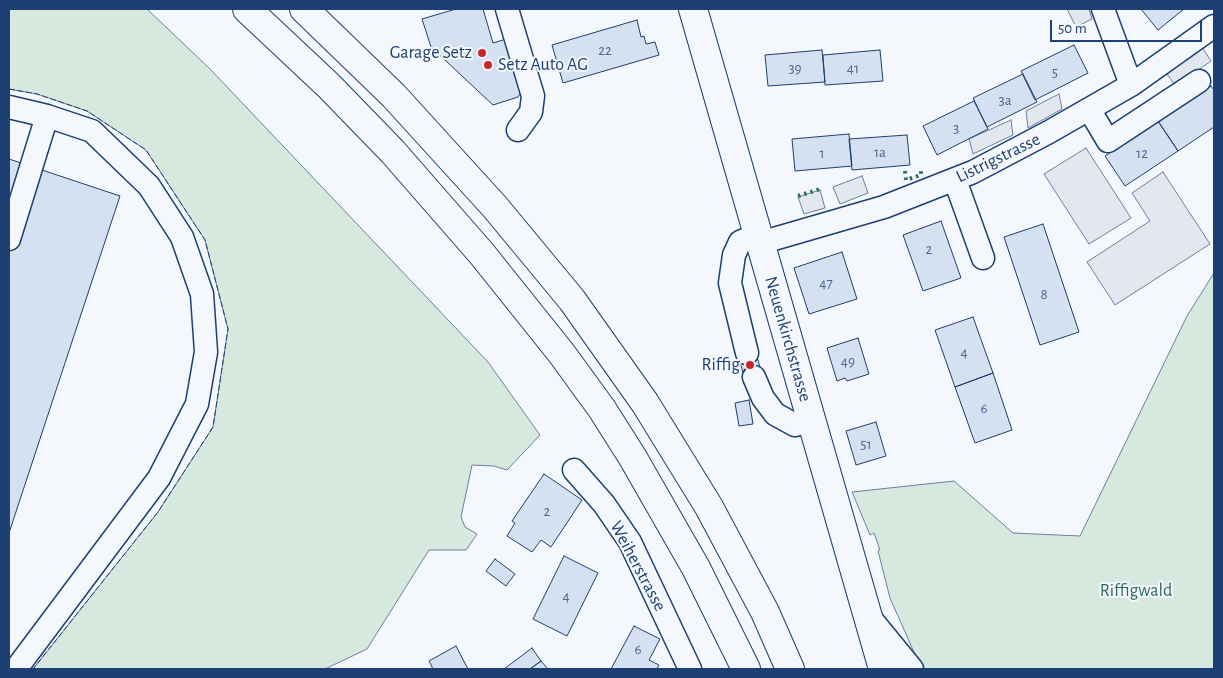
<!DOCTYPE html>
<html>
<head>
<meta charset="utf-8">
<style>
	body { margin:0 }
	#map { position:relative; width:1223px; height:678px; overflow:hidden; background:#f4f7fb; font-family:"Alegreya Sans",sans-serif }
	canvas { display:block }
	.frame { position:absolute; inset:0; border:10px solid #1d3f73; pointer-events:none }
	.scale { position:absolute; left:1050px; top:20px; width:152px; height:22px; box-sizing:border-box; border:2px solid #1d3f73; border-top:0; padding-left:6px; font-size:15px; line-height:18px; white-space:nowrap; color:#1d3f73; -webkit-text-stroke:4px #f4f7fb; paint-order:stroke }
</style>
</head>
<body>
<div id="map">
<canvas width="1223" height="678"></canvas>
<div class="frame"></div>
<div class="scale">50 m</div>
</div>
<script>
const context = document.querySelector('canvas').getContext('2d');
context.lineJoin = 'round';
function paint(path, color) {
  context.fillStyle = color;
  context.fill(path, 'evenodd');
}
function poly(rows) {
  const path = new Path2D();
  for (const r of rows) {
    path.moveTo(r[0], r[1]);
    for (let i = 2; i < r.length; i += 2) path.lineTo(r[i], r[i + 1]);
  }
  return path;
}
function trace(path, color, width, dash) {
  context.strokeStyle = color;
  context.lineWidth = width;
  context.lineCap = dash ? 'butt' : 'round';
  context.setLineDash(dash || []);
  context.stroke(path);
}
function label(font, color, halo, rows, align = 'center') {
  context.font = font + ' "Alegreya Sans",sans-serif';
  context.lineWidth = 4;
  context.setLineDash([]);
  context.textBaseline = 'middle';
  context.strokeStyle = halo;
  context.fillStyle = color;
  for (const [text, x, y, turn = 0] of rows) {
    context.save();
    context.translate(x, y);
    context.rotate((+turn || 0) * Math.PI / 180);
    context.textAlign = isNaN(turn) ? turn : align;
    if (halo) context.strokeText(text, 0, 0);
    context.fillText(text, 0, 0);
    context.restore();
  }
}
const green = poly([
	[9,9,147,9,210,69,488,362,540,435,507,470,494,466,472,465,461,517,465,527,477,534,466,550,429,550,367,649,325,669,33,669,158,512,213,427,228,329,205,240,146,150,87,111,37,94,9,89,9,9],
	[1214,273,1214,669,924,669,913,650,890,598,878,551,880,550,874,533,870,535,852,492,954,481,1013,533,1080,536,1187,316,1214,273]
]);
const parking = poly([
	[1067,9,1089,9,1092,19,1076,27,1067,9],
	[1202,47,1211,61,1176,86,1166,73,1202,47],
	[1059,94,1062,109,1028,128,1026,111,1059,94],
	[1011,120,1013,135,973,154,969,139,1011,120],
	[1086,148,1131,218,1089,244,1044,174,1086,148],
	[1163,172,1210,244,1115,305,1087,262,1150,221,1132,193,1163,172],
	[862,176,868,193,840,204,833,187,862,176],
	[820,190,825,208,804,214,798,197,820,190]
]);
const building = poly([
	[456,9,483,9,493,43,506,39,521,92,518,97,493,105,431,47,422,19,456,9],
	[1141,9,1184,9,1158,30,1141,9],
	[637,20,641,37,644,36,646,44,655,42,659,55,563,83,552,45,637,20],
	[1074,45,1088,73,1035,100,1021,71,1074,45],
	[822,50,825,82,768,86,765,55,822,50],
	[880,50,883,81,825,85,823,55,880,50],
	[1023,74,1037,102,987,127,973,98,1023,74],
	[1211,86,1214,90,1214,127,1178,151,1158,121,1211,86],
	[974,101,988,129,937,155,923,126,974,101],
	[1158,121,1178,151,1125,186,1105,156,1158,121],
	[849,134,852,166,795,171,792,139,849,134],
	[907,135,910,165,852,170,849,139,907,135],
	[9,159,120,196,9,533,9,159],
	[941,221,961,278,923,291,903,235,941,221],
	[1043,224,1079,332,1040,345,1004,237,1043,224],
	[842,252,857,299,809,314,794,268,842,252],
	[973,317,993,373,955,387,935,330,973,317],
	[858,338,869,374,847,381,845,378,837,381,827,348,858,338],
	[755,350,762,374,745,379,738,356,755,350],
	[993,373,1012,430,975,443,955,387,993,373],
	[749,400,753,424,739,426,735,403,749,400],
	[876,422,886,456,856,465,846,431,876,422],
	[544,474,582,500,551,547,541,540,532,552,507,536,515,523,512,521,544,474],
	[564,556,598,573,567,636,533,619,564,556],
	[495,559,515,574,506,586,486,571,495,559],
	[634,626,660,639,649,660,659,665,657,669,611,669,634,626],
	[456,646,468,669,433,669,429,661,456,646],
	[532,648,541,661,530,669,504,669,532,648],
	[541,661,548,669,530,669,541,661]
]);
const minor = poly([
	[507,9,533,96,531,112,518,130],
	[1103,9,1131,85],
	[9,107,47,116,92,131,149,186,182,237,202,294,206,352,197,404,159,478,16,669],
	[1089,109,1108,141,1199,81],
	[955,180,983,258],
	[9,239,47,116],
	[760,243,884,207,973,172,1049,132,1131,85,1214,26],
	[747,353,730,283,734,255,740,242,758,234],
	[754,377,763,398,775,414,795,425,811,420],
	[574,470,604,504,630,542,690,669],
	[871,619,912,669]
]);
const major = poly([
	[693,9,883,669]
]);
const highway = poly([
	[247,9,329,86,393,152,482,254,562,354,602,409,633,458,696,568,746,669],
	[304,9,394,96,495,207,572,300,645,403,709,507,765,612,790,669]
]);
const hedge = poly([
	[905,171,906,180,921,175,921,170],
	[798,196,820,189]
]);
const fence = poly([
	[9,89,37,94,87,111,146,150,205,240,228,329,213,427,158,512,33,669]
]);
const markers = [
	[482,53,5,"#c62828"],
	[488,65,5,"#c62828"],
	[750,365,5,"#c62828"]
];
const numberNames = [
	["22",605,50],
	["39",795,68],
	["41",853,68],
	["5",1055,72],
	["3a",1005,100],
	["3",956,128],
	["1a",880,152],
	["1",822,153],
	["12",1142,153],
	["2",929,249],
	["47",826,283],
	["8",1044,294],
	["4",964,352],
	["49",848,361],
	["6",984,408],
	["51",866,444],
	["2",547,511],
	["4",566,596],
	["6",638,649]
];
const poiNames = [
	["Garage Setz",472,53],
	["Setz Auto AG",498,65,"left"],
	["Riffig",740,365]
];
const streetNames = [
	["Listrigstrasse",998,158,-26],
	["Neuenkirchstrasse",788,339,74],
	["Weiherstrasse",638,566,62]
];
const parkNames = [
	["Riffigwald",1136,591]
];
paint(green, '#d7e8df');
trace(green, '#687fa3', 1);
paint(parking, '#e3e8f0');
trace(parking, '#687fa3', 1);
paint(building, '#d5e0f0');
trace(building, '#1d3f73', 1);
trace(minor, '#1d3f73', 25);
trace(major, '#1d3f73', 30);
trace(highway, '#1d3f73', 30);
trace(minor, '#f4f7fb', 22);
trace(major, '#f4f7fb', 28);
trace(highway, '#f4f7fb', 28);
trace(hedge, '#2c6c60', 4, [2.5, 4]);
trace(fence, '#1d3f73', 1, [6, 2.5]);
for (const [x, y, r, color] of markers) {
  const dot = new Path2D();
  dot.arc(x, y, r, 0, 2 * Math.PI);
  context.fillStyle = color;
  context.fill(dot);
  trace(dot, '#f4f7fb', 2);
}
label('15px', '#4b6792', null, numberNames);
label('18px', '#1d3f73', '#f4f7fb', poiNames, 'right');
label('18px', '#1d3f73', '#f4f7fb', streetNames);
label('18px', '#2c6c60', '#f4f7fb', parkNames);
</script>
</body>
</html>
